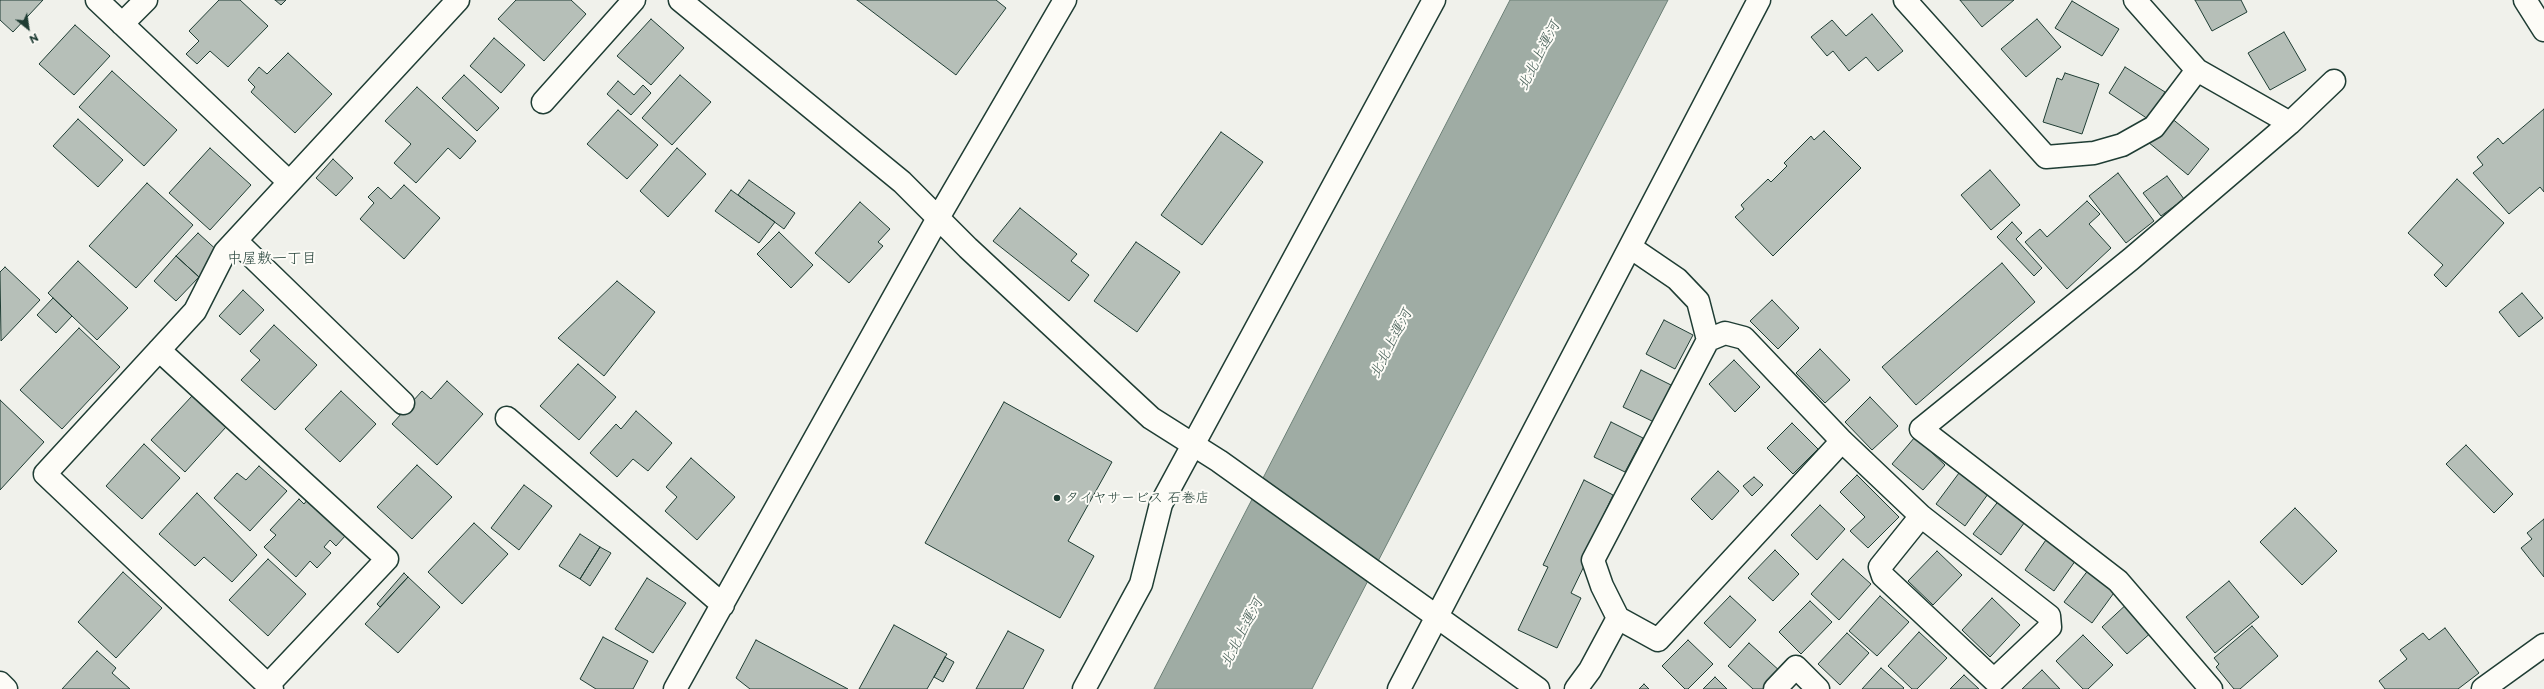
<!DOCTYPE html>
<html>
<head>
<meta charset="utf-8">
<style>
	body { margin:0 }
	#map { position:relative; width:2544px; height:689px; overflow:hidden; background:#f0f1eb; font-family:"Playpen Sans",sans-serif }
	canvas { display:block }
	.north { position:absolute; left:8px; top:8px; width:40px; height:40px; -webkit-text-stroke:3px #fdfcf7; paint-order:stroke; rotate:150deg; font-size:11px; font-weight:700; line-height:16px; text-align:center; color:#1f3d34 }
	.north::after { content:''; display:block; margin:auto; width:14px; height:18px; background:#1f3d34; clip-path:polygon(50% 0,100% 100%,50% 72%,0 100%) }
</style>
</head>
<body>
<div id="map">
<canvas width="2544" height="689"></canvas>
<div class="north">N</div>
</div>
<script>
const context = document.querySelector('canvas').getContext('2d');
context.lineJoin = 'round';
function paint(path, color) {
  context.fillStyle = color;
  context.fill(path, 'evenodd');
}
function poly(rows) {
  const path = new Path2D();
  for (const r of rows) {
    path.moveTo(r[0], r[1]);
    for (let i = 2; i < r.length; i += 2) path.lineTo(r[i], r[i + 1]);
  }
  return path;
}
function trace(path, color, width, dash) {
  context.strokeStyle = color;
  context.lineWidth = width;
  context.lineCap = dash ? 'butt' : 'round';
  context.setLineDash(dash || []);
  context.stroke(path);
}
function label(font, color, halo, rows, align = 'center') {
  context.font = font + ' "Playpen Sans","Klee One",sans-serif';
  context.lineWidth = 4;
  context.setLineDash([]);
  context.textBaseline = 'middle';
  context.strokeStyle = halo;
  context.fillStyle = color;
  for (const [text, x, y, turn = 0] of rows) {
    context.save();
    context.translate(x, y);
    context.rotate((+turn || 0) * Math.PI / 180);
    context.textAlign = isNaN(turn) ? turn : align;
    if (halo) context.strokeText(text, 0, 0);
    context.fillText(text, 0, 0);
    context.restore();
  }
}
const water = poly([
	[1510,0,1668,0,1312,689,1154,689,1510,0]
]);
const building = poly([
	[0,0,43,0,13,32,0,20,0,0],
	[219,0,240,0,268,26,228,67,210,51,197,64,186,54,199,41,189,31,219,0],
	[275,0,286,0,281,5,275,0],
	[516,0,571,0,586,14,544,61,498,19,516,0],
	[857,0,996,0,1006,8,956,75,857,0],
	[1960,0,2014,0,1982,27,1960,0],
	[2195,0,2241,0,2247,12,2212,31,2195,0],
	[2072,1,2119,29,2102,56,2055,28,2072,1],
	[1872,14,1903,51,1878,71,1866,57,1849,71,1833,51,1827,56,1811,37,1832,20,1846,36,1872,14],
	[651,19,684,48,651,85,617,56,651,19],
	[2037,19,2061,47,2026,77,2001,49,2037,19],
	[75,25,110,56,74,95,39,64,75,25],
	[2284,32,2306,70,2270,90,2248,53,2284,32],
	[494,38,525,65,501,93,470,66,494,38],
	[288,53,332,94,295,133,251,92,255,87,248,80,259,67,267,74,288,53],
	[2125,67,2165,92,2148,119,2109,93,2125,67],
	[112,71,177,130,144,166,79,107,112,71],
	[2065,73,2099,84,2082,134,2043,122,2057,78,2062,80,2065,73],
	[464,75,499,108,477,131,442,98,464,75],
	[680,75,711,102,672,145,642,118,680,75],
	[618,81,634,95,643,85,651,93,631,115,607,94,618,81],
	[417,87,476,141,460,159,448,148,416,183,394,163,411,144,385,121,417,87],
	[2544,109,2544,192,2540,187,2509,214,2473,173,2483,165,2477,157,2498,138,2503,144,2544,109],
	[618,110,658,145,627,179,587,144,618,110],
	[2170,117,2209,149,2188,175,2148,142,2170,117],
	[78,119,123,160,98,187,53,146,78,119],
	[1824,131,1861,168,1773,256,1735,217,1744,209,1741,205,1768,179,1771,182,1787,166,1784,163,1811,136,1814,140,1824,131],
	[1221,132,1263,162,1202,245,1161,215,1221,132],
	[210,148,251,185,210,230,169,193,210,148],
	[677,148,706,174,668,217,640,191,677,148],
	[333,159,353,178,336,196,316,178,333,159],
	[1990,170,2020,205,1991,230,1961,195,1990,170],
	[2118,173,2154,221,2126,243,2089,196,2118,173],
	[2167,176,2184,199,2161,216,2143,193,2167,176],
	[2457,179,2504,223,2446,287,2434,275,2443,265,2408,233,2457,179],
	[749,180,795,213,784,229,738,195,749,180],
	[147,183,193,225,136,288,89,246,147,183],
	[404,185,440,218,404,259,360,219,374,203,368,197,378,187,391,199,404,185],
	[731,190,775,222,759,243,715,211,731,190],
	[2087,201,2100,214,2089,224,2111,248,2067,289,2025,242,2040,229,2047,237,2087,201],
	[860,202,890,229,878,242,883,246,849,283,815,253,860,202],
	[1020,208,1077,254,1071,261,1089,275,1069,301,993,241,1020,208],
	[2012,222,2022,233,2016,239,2042,268,2034,276,1997,237,2012,222],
	[779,232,813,265,791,288,757,254,779,232],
	[198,233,220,253,199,277,176,256,198,233],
	[1136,242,1180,272,1137,332,1094,301,1136,242],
	[176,256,199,277,176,301,154,281,176,256],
	[78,261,128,308,97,340,48,293,78,261],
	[2002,263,2035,302,1916,405,1882,367,2002,263],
	[5,267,40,300,1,341,0,272,5,267],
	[617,281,655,312,604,376,558,338,617,281],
	[243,290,264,310,240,335,219,316,243,290],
	[2522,293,2543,318,2519,337,2499,312,2522,293],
	[53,298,72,316,56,333,37,315,53,298],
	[1772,300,1799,328,1778,349,1750,321,1772,300],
	[1664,320,1693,335,1675,369,1646,354,1664,320],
	[274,325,317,365,275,410,241,380,260,360,250,351,274,325],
	[79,328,120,367,62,429,20,390,79,328],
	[1820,349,1850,380,1825,403,1796,373,1820,349],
	[1734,360,1760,387,1735,412,1709,384,1734,360],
	[578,364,616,397,579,440,540,406,578,364],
	[1641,370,1671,385,1654,422,1623,407,1641,370],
	[447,381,483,414,437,465,392,424,422,391,431,399,447,381],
	[341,391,376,424,340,462,305,429,341,391],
	[192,396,226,427,185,472,151,440,192,396],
	[1870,397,1898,426,1872,450,1845,422,1870,397],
	[0,400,44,442,0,490,0,400],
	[1004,402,1112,462,1068,541,1094,556,1060,618,925,543,1004,402],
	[636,411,672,443,648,471,633,459,617,477,590,453,616,424,621,429,636,411],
	[1611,422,1643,438,1625,472,1594,457,1611,422],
	[1792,423,1818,449,1793,474,1767,448,1792,423],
	[1915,437,1945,465,1923,490,1892,464,1915,437],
	[144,444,180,478,142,519,106,486,144,444],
	[2466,445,2513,494,2494,513,2446,464,2466,445],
	[691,458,735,497,697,540,665,511,677,497,666,487,691,458],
	[417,465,452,497,412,539,377,507,417,465],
	[259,466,287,491,250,531,214,498,237,473,246,480,259,466],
	[1718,471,1739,491,1712,520,1691,499,1718,471],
	[1959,473,1988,494,1965,526,1936,504,1959,473],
	[1857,475,1899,517,1868,548,1850,531,1865,517,1840,492,1857,475],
	[1754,477,1763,485,1752,496,1743,486,1754,477],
	[1584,480,1613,495,1598,527,1602,529,1571,593,1581,598,1557,648,1518,630,1548,567,1543,565,1584,480],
	[524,485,552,506,519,550,491,528,524,485],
	[197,493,257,555,232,582,204,557,195,566,159,534,197,493],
	[299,499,304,504,308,499,346,535,336,546,330,540,324,547,331,553,317,568,310,561,296,577,264,547,276,535,270,530,299,499],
	[2000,499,2027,519,2001,555,1973,534,2000,499],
	[1820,505,1845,529,1817,560,1791,535,1820,505],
	[2295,508,2337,551,2302,585,2260,542,2295,508],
	[2544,519,2544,577,2521,548,2532,539,2527,533,2544,519],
	[474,523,508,554,462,604,428,572,474,523],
	[580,534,600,547,580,579,559,566,580,534],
	[2048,537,2078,557,2054,591,2025,570,2048,537],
	[600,547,611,553,590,586,580,579,600,547],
	[1775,550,1799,574,1773,601,1748,578,1775,550],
	[1937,551,1962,575,1933,605,1908,581,1937,551],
	[268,559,306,594,268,636,229,600,268,559],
	[1843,559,1871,584,1839,620,1811,594,1843,559],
	[2089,569,2116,590,2092,623,2064,602,2089,569],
	[123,572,162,608,116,658,78,622,123,572],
	[404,573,408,577,380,607,377,604,404,573],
	[408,577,440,607,398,653,365,624,408,577],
	[647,578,686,603,653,653,615,629,647,578],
	[2229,581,2259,617,2215,653,2186,617,2229,581],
	[1730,596,1756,620,1730,648,1704,623,1730,596],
	[1880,596,1909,622,1877,656,1849,631,1880,596],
	[1992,598,2020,625,1990,657,1962,630,1992,598],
	[1810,601,1832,622,1801,654,1779,632,1810,601],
	[2129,602,2154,630,2127,654,2102,627,2129,602],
	[894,625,947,654,927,689,859,689,894,625],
	[2252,626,2278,656,2240,689,2234,689,2216,667,2219,664,2214,658,2252,626],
	[2445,628,2479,673,2458,689,2385,689,2379,681,2407,659,2400,650,2423,633,2429,640,2445,628],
	[1008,631,1044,650,1023,689,976,689,1008,631],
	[1919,632,1947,658,1917,689,1912,689,1888,666,1919,632],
	[1847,633,1869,653,1840,685,1818,664,1847,633],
	[2083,635,2113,665,2088,689,2083,689,2056,661,2083,635],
	[603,637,648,661,633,689,596,689,580,679,603,637],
	[756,640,848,689,750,689,736,678,756,640],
	[1688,640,1713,664,1688,689,1685,689,1662,666,1688,640],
	[1749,643,1781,672,1764,689,1753,689,1728,666,1749,643],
	[97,651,116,668,112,673,130,689,62,689,97,651],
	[945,657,954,662,943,682,934,677,945,657],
	[1881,668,1904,688,1903,689,1862,689,1881,668],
	[2042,670,2060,689,2022,689,2042,670],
	[1964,675,1979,689,1950,689,1964,675],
	[1715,677,1727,689,1703,689,1715,677],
	[1644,684,1649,689,1639,689,1644,684]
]);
const minor = poly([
	[97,0,289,182],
	[680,0,902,182,968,248,1151,418,1219,461,1538,689],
	[1905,0,2046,157,2094,153,2122,145,2154,127,2197,70],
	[2135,0,2197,70,2290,123],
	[2525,0,2544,30],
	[122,24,146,0],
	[543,102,634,0],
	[236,241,403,403],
	[1630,247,1677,279,1698,301,1708,340],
	[159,350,387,559,268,685],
	[507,418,723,605],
	[1842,441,1658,640,1618,618,1602,586,1593,560,1708,340,1725,333,1744,338,1842,441,1921,516,2049,616,2050,627,1994,680,1883,576,1880,567,1921,516],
	[0,683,6,689],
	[272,689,45,474,195,311,225,252,458,0],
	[675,689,938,218,1065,0],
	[1084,689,1141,584,1161,504,1434,0],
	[1399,689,1759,0],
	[1576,689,1590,670,1618,618],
	[1775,689,1796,667,1818,689],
	[2211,689,2118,581,1921,429,2131,259,2290,123,2334,81],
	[2483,689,2544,645]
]);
const markers = [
	[1057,498,4,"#1f3d34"]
];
const poiNames = [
	["タイヤサービス 石巻店",1065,498]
];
const waterNames = [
	["北北上運河",1539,56,-63],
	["北北上運河",1391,344,-63],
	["北北上運河",1242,633,-63]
];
const neighbourhoodNames = [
	["中屋敷一丁目",272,259]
];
paint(water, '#9faca4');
trace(water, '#6c8077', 1);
paint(building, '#b6bfb8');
trace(building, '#1f3d34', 1);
trace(minor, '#1f3d34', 25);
trace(minor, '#fdfcf7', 22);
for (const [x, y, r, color] of markers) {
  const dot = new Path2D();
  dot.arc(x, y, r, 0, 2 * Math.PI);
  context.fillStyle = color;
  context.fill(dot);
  trace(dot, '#fdfcf7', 1.5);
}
label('14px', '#1f3d34', '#fdfcf7', poiNames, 'left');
label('italic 15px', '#455e56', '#fdfcf7', waterNames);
label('15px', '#1f3d34', '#fdfcf7', neighbourhoodNames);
</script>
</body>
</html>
